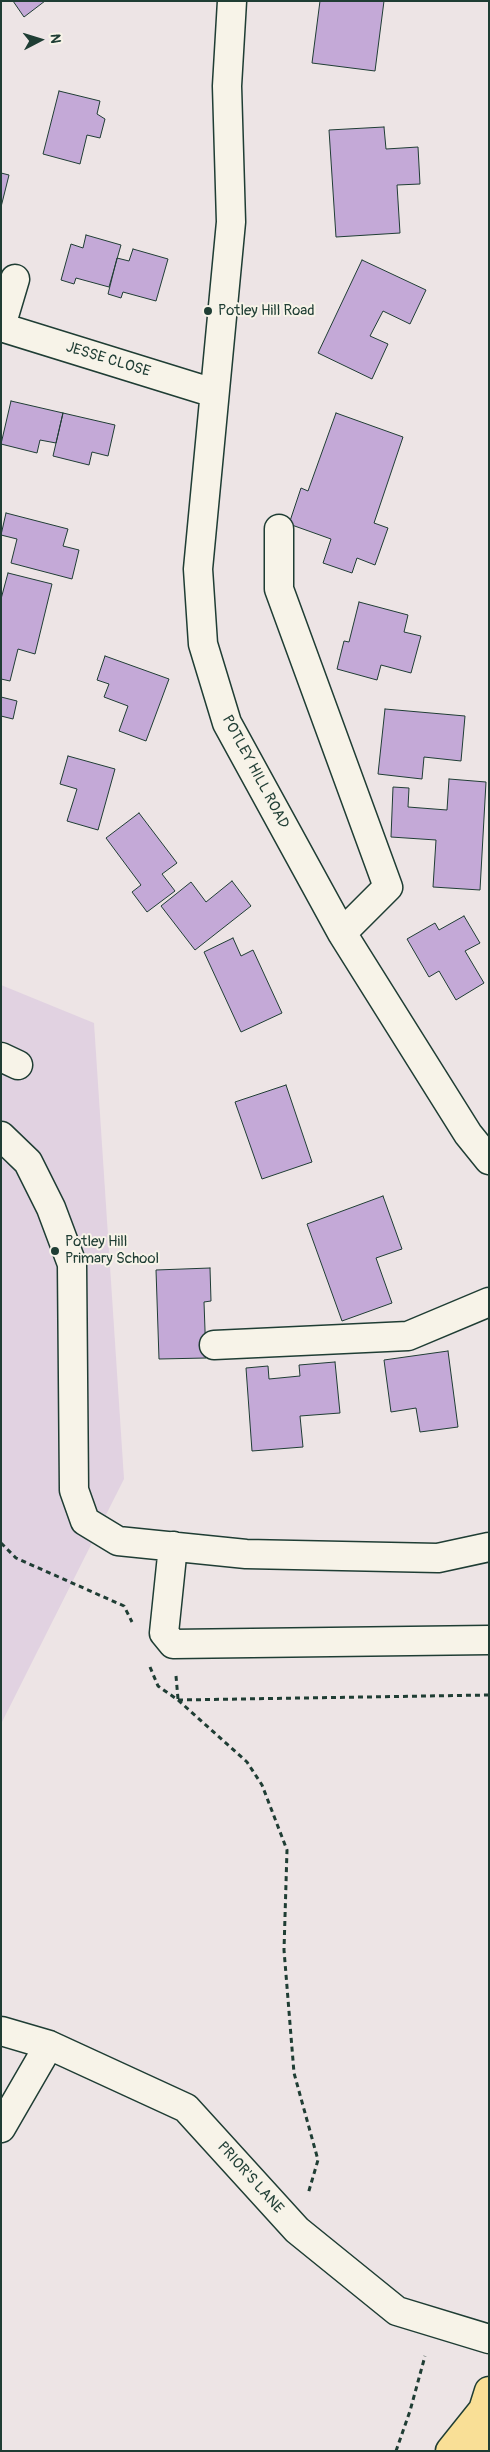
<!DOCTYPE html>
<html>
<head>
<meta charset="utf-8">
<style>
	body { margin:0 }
	#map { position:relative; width:490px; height:2452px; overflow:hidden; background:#ede4e5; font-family:Pangolin,sans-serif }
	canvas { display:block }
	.frame { position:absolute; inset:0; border:2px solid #1f3d34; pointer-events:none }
	.north { position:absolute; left:15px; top:15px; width:50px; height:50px; -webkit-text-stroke:4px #f7f3e8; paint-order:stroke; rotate:85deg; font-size:14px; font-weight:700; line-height:20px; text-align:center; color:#1f3d34 }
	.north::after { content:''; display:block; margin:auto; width:18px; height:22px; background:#1f3d34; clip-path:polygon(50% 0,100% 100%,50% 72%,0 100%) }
</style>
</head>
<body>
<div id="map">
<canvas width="490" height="2452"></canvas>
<div class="frame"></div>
<div class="north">N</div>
</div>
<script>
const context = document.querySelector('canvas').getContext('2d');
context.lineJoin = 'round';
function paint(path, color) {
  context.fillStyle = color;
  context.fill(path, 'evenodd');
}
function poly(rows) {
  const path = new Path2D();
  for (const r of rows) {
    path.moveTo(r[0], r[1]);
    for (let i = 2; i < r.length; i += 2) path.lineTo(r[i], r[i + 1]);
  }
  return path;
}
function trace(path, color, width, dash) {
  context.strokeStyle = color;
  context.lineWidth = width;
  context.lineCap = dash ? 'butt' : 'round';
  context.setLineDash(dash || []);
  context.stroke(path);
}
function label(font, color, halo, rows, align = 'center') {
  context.font = font + ' Pangolin,sans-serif';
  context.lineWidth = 4;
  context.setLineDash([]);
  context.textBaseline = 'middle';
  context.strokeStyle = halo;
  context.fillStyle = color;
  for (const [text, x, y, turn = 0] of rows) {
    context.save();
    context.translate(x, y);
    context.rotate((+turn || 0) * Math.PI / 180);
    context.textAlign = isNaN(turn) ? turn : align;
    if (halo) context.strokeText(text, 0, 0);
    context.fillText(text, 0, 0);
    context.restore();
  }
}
const built = poly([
	[1,985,94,1023,124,1479,1,1724]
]);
const building = poly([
	[13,1,45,1,24,17,13,1],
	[320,1,384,1,375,71,312,63,320,1],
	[59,91,100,101,97,114,105,119,100,138,87,135,80,164,43,154,59,91],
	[384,127,386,149,418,147,420,184,397,185,400,233,336,237,329,130,384,127],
	[1,173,9,175,1,207,1,173],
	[86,235,121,245,109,287,76,278,74,284,61,280,71,244,83,248,86,235],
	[133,249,168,259,156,301,123,292,121,298,108,294,117,258,129,261,133,249],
	[362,260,426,290,410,324,383,311,370,336,388,344,372,379,318,353,362,260],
	[11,401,63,413,56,443,40,440,37,453,1,444,11,401],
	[63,413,115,425,108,456,92,452,89,465,53,456,63,413],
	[336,413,403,437,374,523,388,528,375,565,357,558,352,573,323,563,331,539,289,524,301,488,308,491,336,413],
	[6,513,68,529,63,546,79,550,72,579,11,563,17,539,1,535,6,513],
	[8,573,52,584,35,654,18,649,10,681,1,679,1,599,8,573],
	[359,602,408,615,404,632,421,636,411,673,381,665,377,680,337,669,344,641,349,642,359,602],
	[105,656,169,679,146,741,119,731,128,706,104,697,109,684,97,680,105,656],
	[1,697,17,701,13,719,1,716,1,697],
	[385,709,465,716,461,761,424,757,422,779,378,774,385,709],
	[68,756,115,769,98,830,67,821,77,789,60,784,68,756],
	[449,779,486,782,480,890,433,887,436,840,391,837,393,787,409,788,408,807,447,810,449,779],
	[139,813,177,863,162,874,175,891,147,912,132,892,141,885,106,838,139,813],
	[232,881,251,906,195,950,161,906,191,882,206,902,232,881],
	[464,916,480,943,465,951,484,983,456,1000,439,971,429,977,407,939,435,923,439,930,464,916],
	[233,938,241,956,253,950,282,1013,241,1032,204,952,233,938],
	[286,1085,312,1162,262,1179,235,1102,286,1085],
	[383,1196,402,1249,376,1258,392,1303,342,1321,307,1224,383,1196],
	[210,1268,211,1301,204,1302,206,1358,159,1359,156,1270,210,1268],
	[448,1351,458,1427,420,1432,416,1408,391,1412,384,1360,448,1351],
	[335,1362,340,1413,300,1416,303,1447,252,1451,246,1368,268,1366,269,1379,300,1376,299,1365,335,1362]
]);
const path = poly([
	[1,1543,16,1558,124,1606,132,1622],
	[150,1667,158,1686,178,1700,247,1762,262,1785,287,1850,284,1950,294,2073,318,2160,308,2194],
	[176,1676,178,1699],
	[178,1700,489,1695],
	[396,2451,410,2411,425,2356]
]);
const minor = poly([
	[232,1,227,86,231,222,198,569,203,644,227,723,342,933,468,1134,489,1160],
	[1,326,15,279],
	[1,327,214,393],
	[279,529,279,589,388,887,342,933],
	[1,1057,18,1065],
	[1,1136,28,1162,51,1208,72,1264,74,1490,85,1521,118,1541,246,1554,438,1558,489,1547],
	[214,1345,408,1336,489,1302],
	[173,1546,164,1633,173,1644,489,1640],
	[1,2031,49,2045,186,2108,297,2230,397,2311,489,2339],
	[1,2128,49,2045]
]);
const major = poly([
	[450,2451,482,2411],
	[475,2451,483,2410,489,2391]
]);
const markers = [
	[208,311,5,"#1f3d34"],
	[55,1251,5,"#1f3d34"]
];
const poiNames = [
	["Potley Hill Road",218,311],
	["Potley Hill",65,1242],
	["Primary School",65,1259]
];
const streetNames = [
	["JESSE CLOSE",108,360,17],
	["POTLEY HILL ROAD",255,772,62],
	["PRIOR'S LANE",250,2178,48]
];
paint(built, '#e1d2e1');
paint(building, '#c4a9d7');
trace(building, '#1f3d34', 1);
trace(minor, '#1f3d34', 31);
trace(major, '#1f3d34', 31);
trace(path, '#1f3d34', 3, [5, 4]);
trace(minor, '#f7f3e8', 28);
trace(major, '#f9df96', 28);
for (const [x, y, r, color] of markers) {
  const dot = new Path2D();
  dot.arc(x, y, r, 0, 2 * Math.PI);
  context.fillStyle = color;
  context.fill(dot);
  trace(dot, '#f7f3e8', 2);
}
label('15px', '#1f3d34', '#f7f3e8', poiNames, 'left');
label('15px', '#1f3d34', '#f7f3e8', streetNames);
</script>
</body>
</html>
